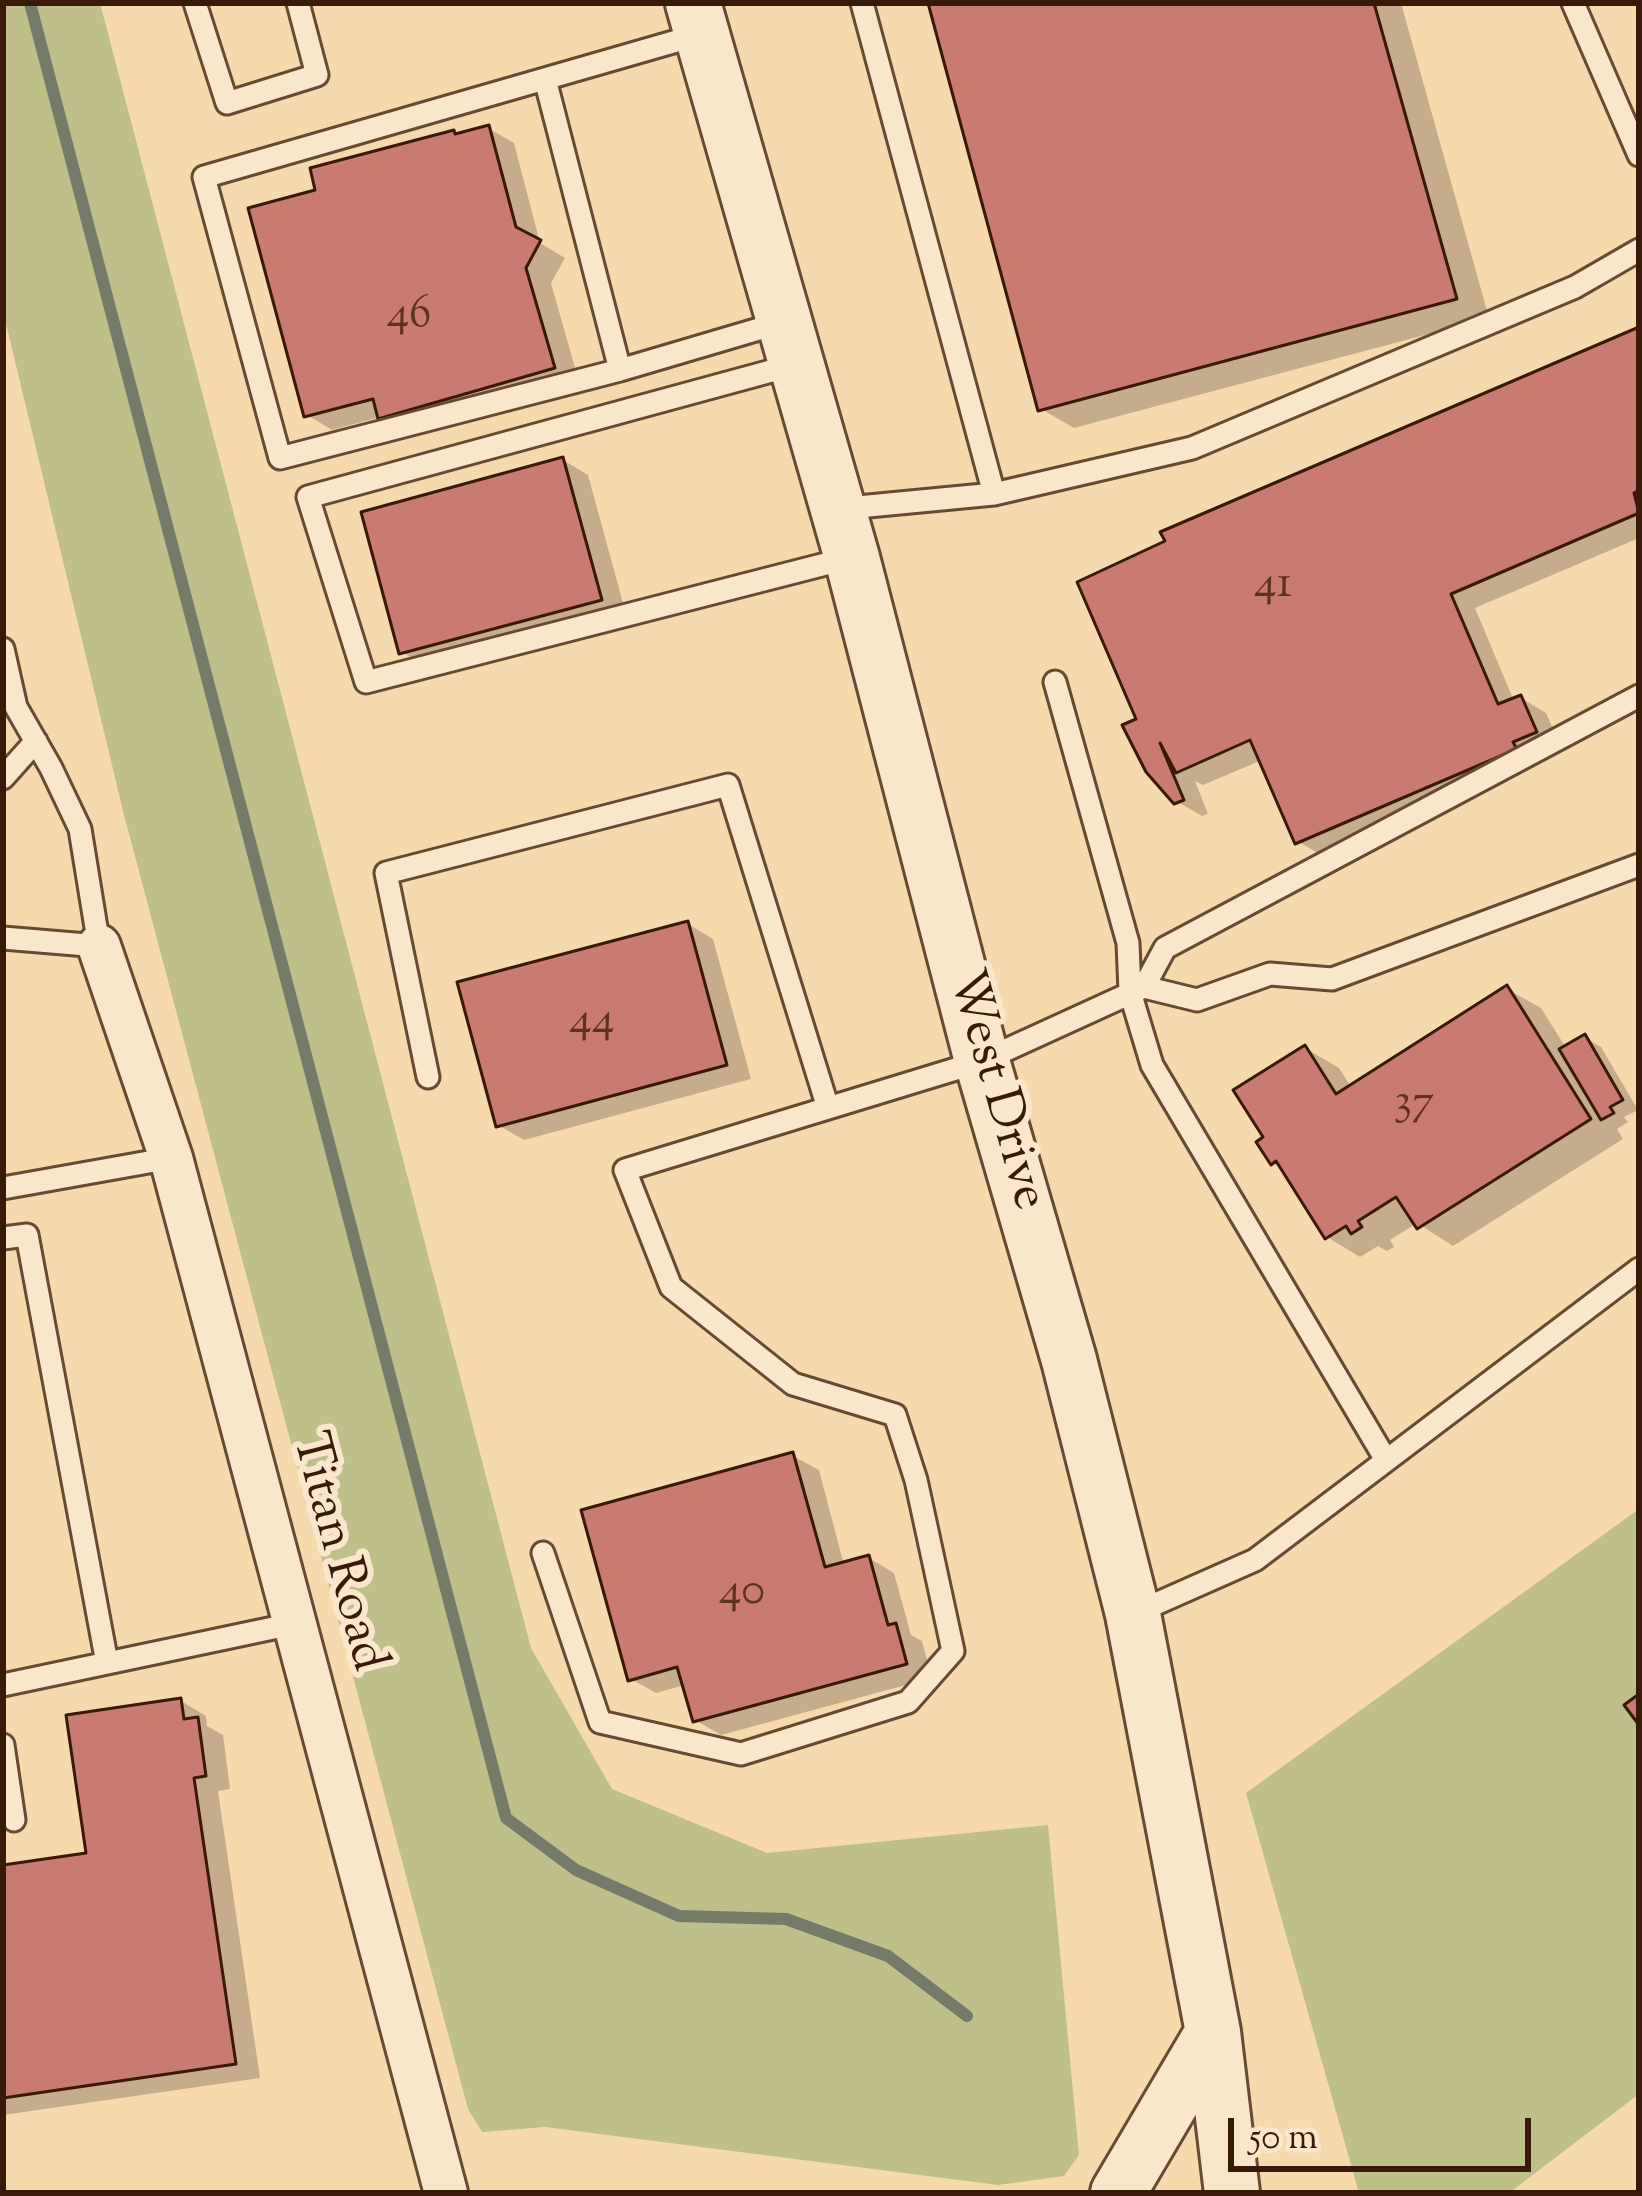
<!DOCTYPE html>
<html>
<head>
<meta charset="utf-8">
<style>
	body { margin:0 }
	#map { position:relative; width:1642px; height:2196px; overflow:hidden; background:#f7d9ae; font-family:"Sorts Mill Goudy",serif }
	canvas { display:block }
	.frame { position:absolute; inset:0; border:6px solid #391907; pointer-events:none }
	.scale { position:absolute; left:1228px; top:2118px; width:303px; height:54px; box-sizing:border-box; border:6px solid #391907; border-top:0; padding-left:15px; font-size:36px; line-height:42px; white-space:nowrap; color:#391907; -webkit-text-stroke:9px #fae6ca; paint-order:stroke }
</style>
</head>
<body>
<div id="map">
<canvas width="1642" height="2196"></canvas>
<div class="frame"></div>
<div class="scale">50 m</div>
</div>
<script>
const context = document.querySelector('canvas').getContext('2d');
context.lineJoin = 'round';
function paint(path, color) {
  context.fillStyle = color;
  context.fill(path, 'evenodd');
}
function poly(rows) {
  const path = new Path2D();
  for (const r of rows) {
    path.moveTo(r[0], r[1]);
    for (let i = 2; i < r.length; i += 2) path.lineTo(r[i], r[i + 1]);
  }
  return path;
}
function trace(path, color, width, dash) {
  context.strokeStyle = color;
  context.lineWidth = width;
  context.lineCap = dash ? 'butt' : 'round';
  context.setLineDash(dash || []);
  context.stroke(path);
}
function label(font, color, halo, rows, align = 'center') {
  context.font = font + ' "Sorts Mill Goudy",serif';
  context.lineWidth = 12;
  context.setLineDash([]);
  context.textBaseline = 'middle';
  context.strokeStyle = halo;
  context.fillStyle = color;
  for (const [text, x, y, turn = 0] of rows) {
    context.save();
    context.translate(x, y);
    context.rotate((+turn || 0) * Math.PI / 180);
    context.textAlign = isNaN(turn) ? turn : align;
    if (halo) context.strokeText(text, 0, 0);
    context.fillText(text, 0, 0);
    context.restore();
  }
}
const green = poly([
	[3,3,100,3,531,1648,612,1789,767,1853,1048,1825,1079,2155,1064,2176,998,2185,545,2127,482,2132,468,2109,124,815,3,311],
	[1639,1509,1639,2094,1509,2193,1359,2193,1246,1793]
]);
const shadow = poly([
	[931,3,1401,3,1489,318,1074,428,1041,409],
	[488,128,514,143,540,243,565,258,551,283,579,382,407,432,381,417,332,430,307,415,319,192,454,133,460,136],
	[1639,330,1639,538,1475,608,1514,701,1521,698,1546,713,1561,747,1536,757,1540,763,1323,856,1297,841,1262,760,1203,785,1195,781,1208,814,1202,816,1176,801,1126,727],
	[563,460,588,475,626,614,427,667,402,652],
	[688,924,713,939,751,1079,524,1140,498,1125],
	[1507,989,1541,1008,1566,1048,1585,1038,1601,1047,1638,1110,1624,1117,1628,1122,1617,1129,1623,1139,1453,1246,1417,1223,1390,1240,1394,1247,1387,1251,1378,1246,1360,1257,1327,1237,1284,1170,1273,1163,1267,1138,1305,1048,1339,1068,1351,1087],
	[793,1456,819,1470,844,1565,869,1558,894,1573,911,1635,922,1641,932,1678,721,1735,695,1720,685,1685,656,1693,631,1679],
	[181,1701,206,1716,207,1726,223,1735,230,1789,218,1791,260,2078,3,2115,3,1868,89,1856]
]);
const stream = poly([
	[30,3,506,1818,576,1870,679,1916,786,1919,888,1956,967,2016]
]);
const building = poly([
	[928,3,1374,3,1457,299,1038,411,928,3],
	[489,125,516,227,541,240,526,268,555,368,378,419,373,399,304,417,248,208,315,190,310,168,454,130,455,134,489,125],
	[1639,327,1639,490,1634,493,1639,513,1451,594,1498,704,1521,695,1537,732,1513,742,1517,749,1295,844,1250,740,1176,773,1160,743,1184,800,1174,804,1146,772,1122,725,1136,719,1077,582,1165,541,1160,532,1639,327],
	[563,457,602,600,399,654,361,512,563,457],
	[688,921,727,1065,496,1127,457,982,688,921],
	[1507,985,1591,1119,1417,1229,1396,1197,1358,1221,1362,1227,1351,1234,1346,1226,1325,1239,1276,1161,1271,1165,1256,1142,1263,1137,1233,1090,1305,1045,1336,1094,1507,985],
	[1585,1034,1623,1100,1610,1107,1614,1113,1601,1120,1559,1049,1585,1034],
	[793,1452,825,1567,869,1555,888,1625,896,1623,907,1664,693,1722,677,1667,628,1681,581,1510,793,1452],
	[1639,1694,1639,1725,1624,1705,1639,1694],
	[181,1698,184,1719,198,1717,206,1776,194,1778,236,2064,3,2098,3,1865,86,1853,66,1715,181,1698]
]);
const service = poly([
	[195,3,227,103,317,75,298,3],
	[862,3,994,494],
	[1573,3,1639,155],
	[701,34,204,177,280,458,620,370,786,321],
	[545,79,620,370],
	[797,364,308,497,366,682,849,558],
	[837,509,994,494,1192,448,1575,287,1639,250],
	[3,649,16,707,51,768,80,829,99,946,3,938],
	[1055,682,1128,943,1130,992,1152,1065,1386,1460],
	[3,778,36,741],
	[1144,987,1165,948,1639,696],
	[428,1077,386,873,728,785,828,1108],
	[3,1188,171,1158],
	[3,1238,27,1235,107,1663],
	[543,1553,600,1722,741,1754,908,1702,953,1651,916,1480,895,1415,793,1384,671,1287,625,1170,982,1061,1144,987,1197,1000,1270,974,1332,979,1639,865],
	[1133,1614,1255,1560,1639,1269],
	[3,1685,297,1623],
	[3,1745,14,1820]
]);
const minor = poly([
	[99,946,171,1158,446,2193]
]);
const tertiary = poly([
	[693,3,852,558,982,1061,1069,1360,1133,1614,1213,2032,1232,2193],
	[1118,2193,1213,2032]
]);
const numberNames = [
	["46",409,318],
	["41",1273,588],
	["44",592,1024],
	["37",1414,1106],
	["40",742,1595]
];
const streetNames = [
	["West Drive",993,1091,74],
	["Titan Road",334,1553,75]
];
paint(green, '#bebf89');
paint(shadow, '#0003');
trace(stream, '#757a69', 12);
paint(building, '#ca7b71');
trace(building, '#391907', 3);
trace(service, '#684931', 27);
trace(minor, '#684931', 48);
trace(tertiary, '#684931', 60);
trace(service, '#fae6ca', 21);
trace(minor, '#fae6ca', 42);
trace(tertiary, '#fae6ca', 54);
label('45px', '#5d3222', null, numberNames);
label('51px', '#391907', '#fae6ca', streetNames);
</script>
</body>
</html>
